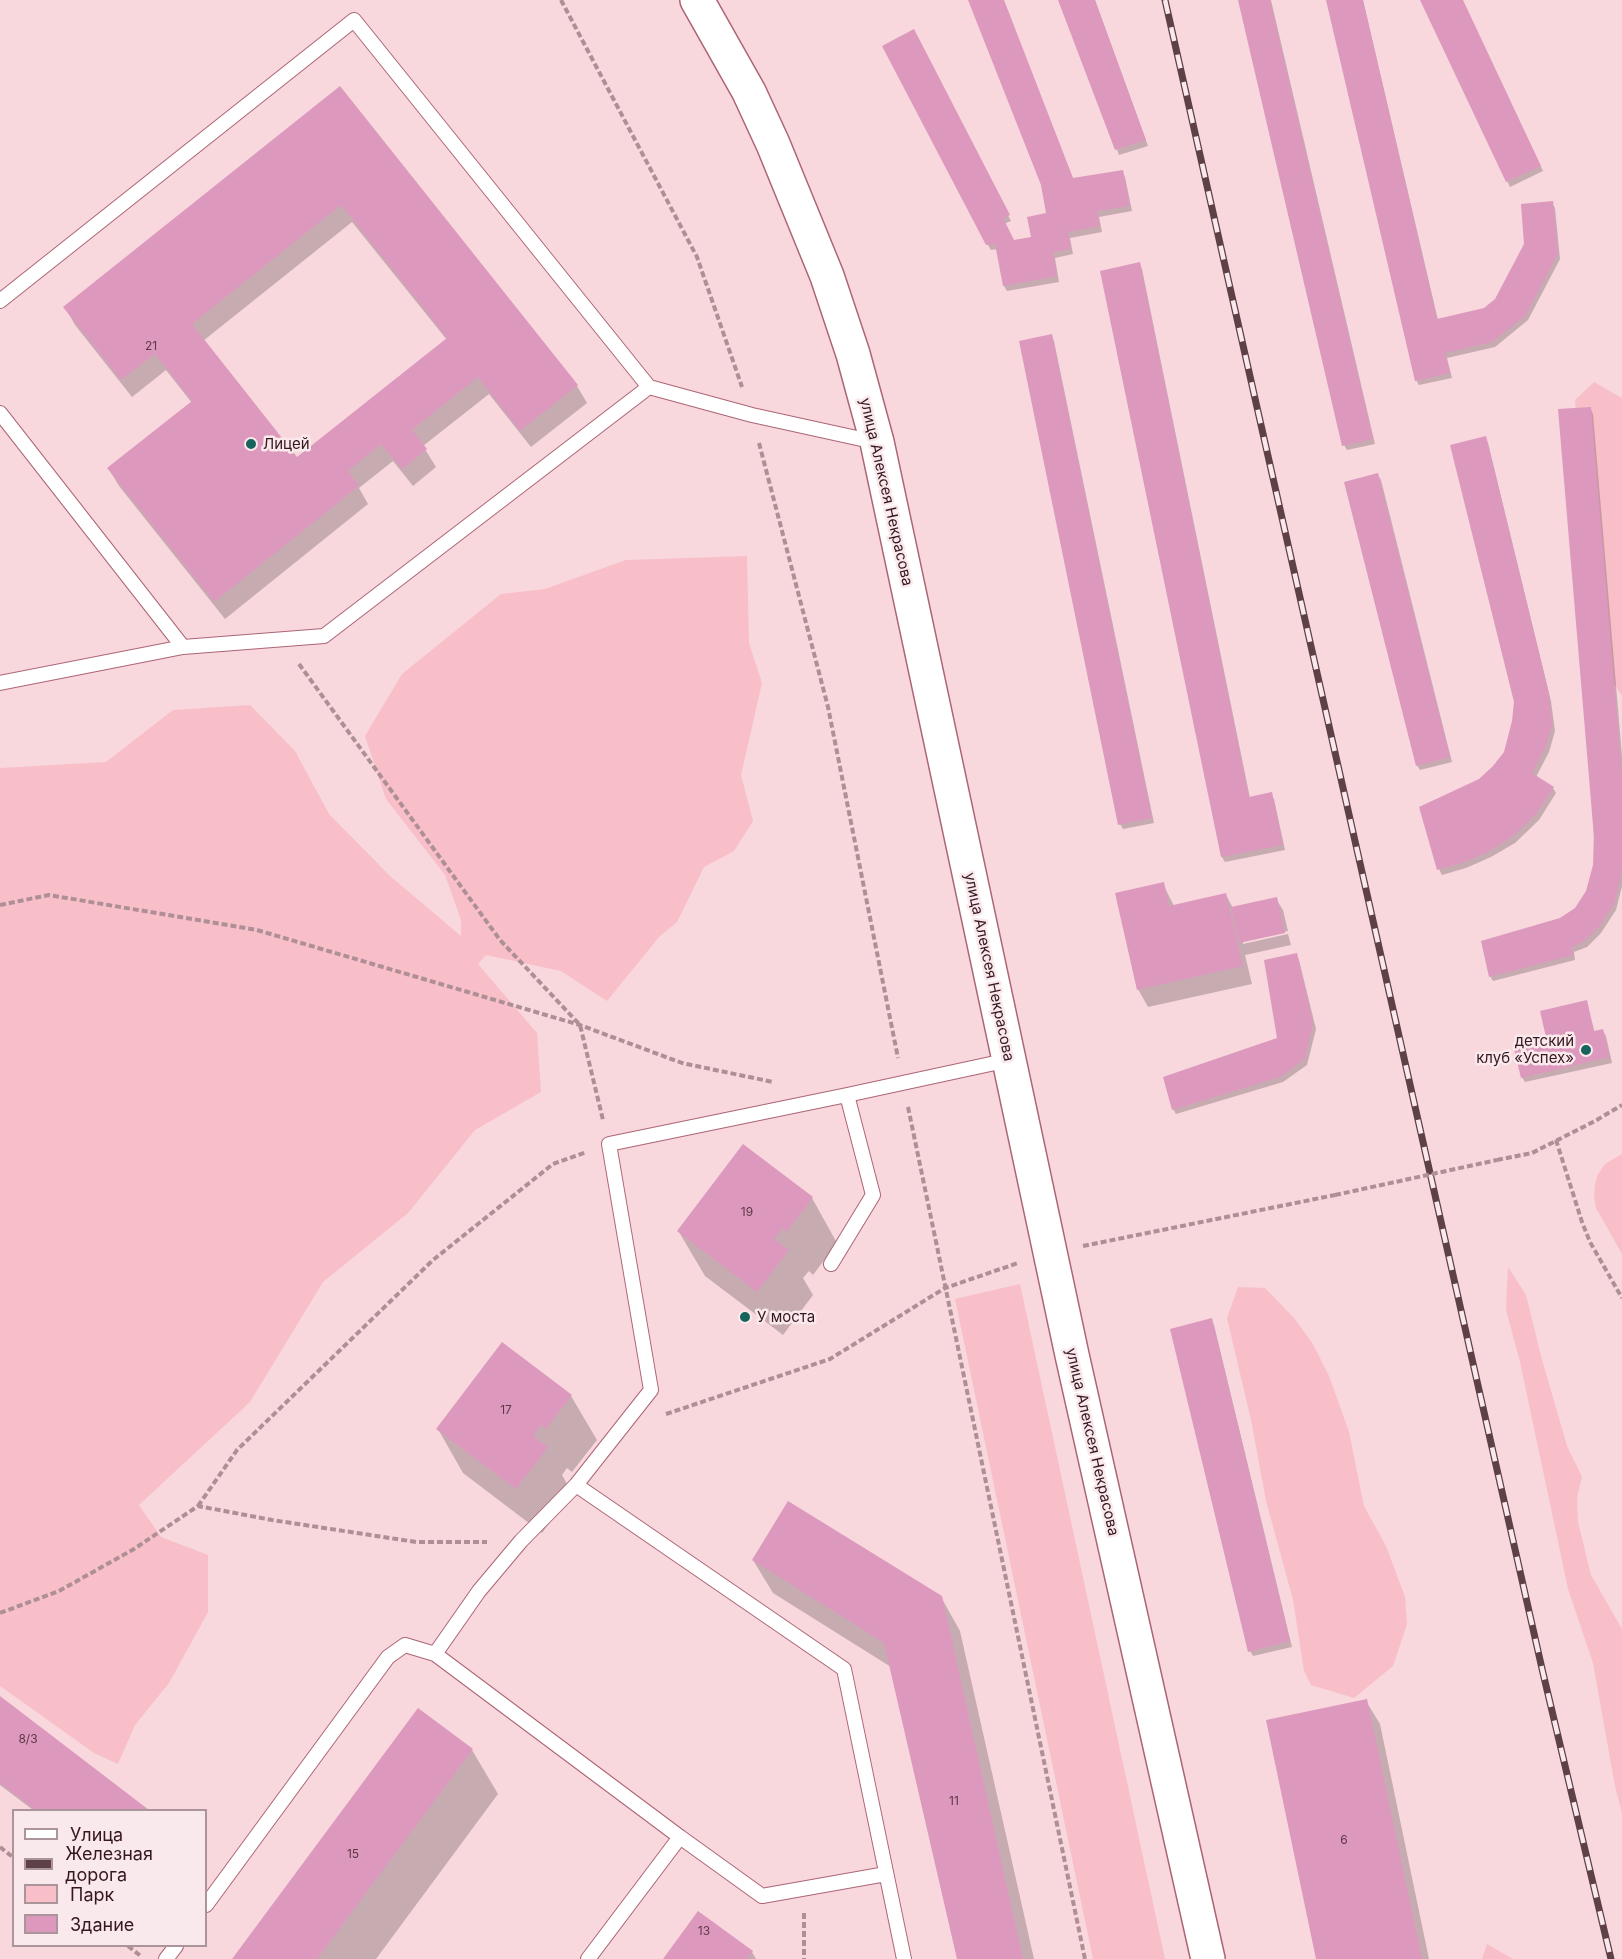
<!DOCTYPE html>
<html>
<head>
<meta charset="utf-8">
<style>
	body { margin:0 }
	#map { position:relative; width:1622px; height:1959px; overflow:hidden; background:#f8d7dd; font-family:Inter,sans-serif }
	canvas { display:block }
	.legend { position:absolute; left:12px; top:1809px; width:195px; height:138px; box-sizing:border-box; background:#fae9ec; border:2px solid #ab959a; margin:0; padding:8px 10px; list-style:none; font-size:18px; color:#35181f }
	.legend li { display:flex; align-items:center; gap:12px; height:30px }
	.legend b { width:30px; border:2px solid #ab959a }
</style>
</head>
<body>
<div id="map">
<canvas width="1622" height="1959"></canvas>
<ul class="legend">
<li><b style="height:8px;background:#fff"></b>Улица</li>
<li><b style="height:8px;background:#5e4047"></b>Железная дорога</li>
<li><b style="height:16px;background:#f8bfc9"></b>Парк</li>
<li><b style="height:16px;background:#dc98bd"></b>Здание</li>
</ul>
</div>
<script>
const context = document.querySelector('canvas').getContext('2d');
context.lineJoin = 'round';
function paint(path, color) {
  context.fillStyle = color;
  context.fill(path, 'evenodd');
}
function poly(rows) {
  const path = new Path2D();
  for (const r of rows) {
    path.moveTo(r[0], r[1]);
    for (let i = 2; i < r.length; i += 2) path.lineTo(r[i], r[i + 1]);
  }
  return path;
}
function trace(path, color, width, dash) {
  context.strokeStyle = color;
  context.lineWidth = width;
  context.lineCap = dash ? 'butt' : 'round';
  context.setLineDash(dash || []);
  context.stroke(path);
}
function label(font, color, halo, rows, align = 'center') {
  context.font = font + ' Inter,sans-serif';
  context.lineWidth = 5;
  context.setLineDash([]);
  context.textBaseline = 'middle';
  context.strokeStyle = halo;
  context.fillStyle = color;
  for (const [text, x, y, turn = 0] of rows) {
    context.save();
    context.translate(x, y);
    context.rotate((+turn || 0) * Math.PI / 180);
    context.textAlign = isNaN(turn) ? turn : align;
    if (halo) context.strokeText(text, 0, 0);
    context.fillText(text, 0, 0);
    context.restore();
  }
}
const green = poly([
	[1594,382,1622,398,1622,696,1596,655,1575,400],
	[747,556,749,643,762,683,741,775,753,821,734,851,704,867,677,922,659,937,607,1001,561,971,486,955,478,964,537,1033,541,1092,475,1130,408,1213,323,1282,250,1402,139,1505,161,1537,208,1555,208,1612,169,1683,135,1725,118,1764,94,1753,0,1686,0,768,106,762,173,710,250,705,295,751,329,814,390,876,461,936,461,920,445,875,386,799,365,736,402,674,501,594,545,589,626,560],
	[1622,1154,1622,1254,1596,1208,1594,1197,1595,1185,1598,1174,1605,1164],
	[1508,1267,1526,1295,1541,1356,1567,1446,1582,1477,1577,1498,1578,1522,1591,1575,1622,1629,1622,1813,1615,1786,1593,1663,1568,1589,1520,1362,1506,1310],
	[1020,1284,1165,1959,1093,1959,955,1299],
	[1238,1287,1265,1288,1294,1318,1313,1344,1329,1376,1349,1432,1364,1506,1386,1546,1405,1597,1407,1624,1393,1666,1354,1698,1311,1685,1304,1671,1293,1600,1266,1501,1251,1420,1227,1318],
	[1487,1944,1513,1959,1482,1959]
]);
const shadow = poly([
	[970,0,1003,0,1073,179,1122,171,1125,177,1132,211,1099,217,1102,232,1070,238,1073,254,1055,258,1059,282,1007,291,1004,286,997,249,991,250,988,245,913,31,1011,221,1004,224,1014,242,1033,238,1048,215,1042,185],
	[1060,0,1095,0,1148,146,1119,155],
	[1239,0,1271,0,1375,444,1347,450,1344,445],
	[1328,0,1363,0,1438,320,1485,309,1497,300,1552,203,1555,208,1560,259,1528,320,1495,347,1447,358,1452,378,1419,385,1416,380],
	[1422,0,1462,0,1543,171,1510,187],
	[340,88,577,386,587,403,531,447,489,394,423,446,436,467,413,486,393,461,359,488,368,504,225,619,119,486,109,469,192,403,166,370,132,397,75,325,65,307],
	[352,222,447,340,297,459,203,341],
	[1139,264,1142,269,1250,798,1271,794,1274,799,1285,850,1225,862,1222,857,1102,272],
	[1051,336,1054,341,1154,823,1123,829,1120,824],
	[1590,408,1593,414,1622,756,1622,886,1616,910,1601,933,1587,947,1574,952,1575,960,1493,981,1490,976,1560,919,1576,909,1588,892,1594,866],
	[1485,438,1488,443,1551,701,1555,731,1549,752,1536,777,1553,788,1556,793,1539,820,1515,843,1491,857,1466,868,1442,875,1439,869,1479,780,1494,767,1505,753,1510,738,1516,702],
	[1378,475,1381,480,1452,762,1420,770,1417,765],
	[1163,884,1174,906,1226,895,1233,908,1276,899,1283,910,1288,931,1243,941,1243,944,1288,934,1291,945,1245,955,1252,984,1148,1007,1138,989],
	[1296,954,1299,960,1316,1029,1307,1065,1283,1082,1176,1114,1173,1109,1279,1039],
	[1586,1002,1595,1033,1603,1031,1606,1036,1612,1063,1525,1082,1522,1077,1547,1038],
	[812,1198,837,1243,813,1275,809,1271,803,1278,813,1295,783,1335,705,1276,679,1232],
	[1211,1320,1214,1325,1292,1647,1253,1656,1250,1651],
	[571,1396,597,1440,572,1472,567,1468,562,1475,572,1493,542,1533,463,1473,438,1429],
	[753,1560,941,1597,960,1631,1034,1959,958,1959,891,1667,773,1593],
	[0,1697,146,1810,33,1810,0,1785],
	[1366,1701,1380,1724,1429,1959,1317,1959],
	[472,1750,498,1794,376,1959,234,1959],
	[752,1952,756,1959,665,1959]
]);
const building = poly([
	[968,0,1004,0,1073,178,1123,170,1130,206,1097,211,1100,226,1068,232,1071,249,1053,252,1057,276,1003,286,995,244,986,245,882,46,914,29,1010,215,1003,218,1014,240,1031,237,1027,217,1046,213,1041,185],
	[1058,0,1095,0,1146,140,1115,150],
	[1238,0,1270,0,1373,439,1342,446],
	[1326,0,1363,0,1437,319,1484,308,1495,299,1524,244,1521,204,1553,201,1558,253,1526,315,1492,342,1445,353,1450,373,1415,381],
	[1420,0,1463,0,1541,166,1506,182],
	[340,86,578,385,520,431,478,377,412,430,427,449,402,469,381,444,348,471,359,486,214,602,107,468,192,401,155,354,121,380,63,307],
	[341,205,447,338,297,457,192,324],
	[1140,262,1249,797,1272,792,1283,845,1221,857,1100,271],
	[1052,334,1152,818,1118,825,1019,341],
	[1591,407,1622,776,1622,870,1614,904,1599,927,1584,941,1572,947,1573,955,1489,977,1481,941,1560,918,1575,908,1586,891,1593,865,1594,837,1558,409],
	[1486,436,1549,694,1552,725,1546,746,1532,773,1554,787,1536,814,1512,837,1488,852,1462,863,1437,870,1419,807,1479,779,1493,766,1504,752,1512,721,1514,702,1450,445],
	[1378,473,1450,757,1416,766,1344,482],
	[1164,882,1169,906,1226,893,1243,966,1137,990,1115,893],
	[1277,897,1285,933,1239,943,1231,907],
	[1297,953,1313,1023,1305,1059,1280,1077,1172,1110,1163,1077,1277,1038,1264,960],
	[1587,1000,1594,1031,1603,1029,1610,1057,1521,1078,1513,1044,1546,1037,1540,1011],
	[743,1144,813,1197,787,1232,783,1228,774,1239,789,1250,757,1292,677,1231],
	[1212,1318,1290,1641,1248,1652,1170,1329],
	[502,1342,572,1395,546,1429,541,1425,533,1436,548,1447,516,1489,436,1429],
	[788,1501,942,1596,1023,1959,957,1959,884,1643,752,1560],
	[0,1696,149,1810,35,1810,0,1783],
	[1367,1699,1422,1959,1316,1959,1266,1720],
	[418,1708,473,1749,317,1959,232,1959],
	[698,1911,753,1951,747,1959,663,1959]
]);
const path = poly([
	[561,0,697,257,742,387],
	[759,443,828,707,898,1058],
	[299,664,500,940,580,1025,603,1120],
	[0,905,49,895,257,930,580,1025,682,1063,773,1082],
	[908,1107,1085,1959],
	[1556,1140,1582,1222,1590,1242,1622,1298],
	[1497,1160,1532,1153,1595,1121,1622,1105],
	[1083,1246,1335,1195],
	[666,1414,830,1359,945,1288,1018,1263],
	[198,1506,237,1450,433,1260,553,1164,587,1152],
	[0,1613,59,1591,134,1549,198,1506,272,1520,416,1542,487,1542],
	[0,1847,14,1858],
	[804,1913,804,1959],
	[128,1946,142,1957]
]);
const service = poly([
	[0,301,354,20,649,387,752,415,875,442],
	[0,413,183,647,324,636,649,387],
	[0,683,183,647],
	[831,1264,873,1195,847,1095,1009,1060],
	[576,1485,844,1669,904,1959],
	[435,1654,680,1837,588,1959],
	[680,1837,762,1896,886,1874],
	[206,1905,388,1657,405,1645,435,1654,479,1591,521,1541,576,1485,651,1390,609,1144,847,1095],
	[166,1959,176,1946]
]);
const tertiary = poly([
	[697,0,749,92,773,144,827,276,853,354,877,442,1072,1355,1208,1959]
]);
const rail = poly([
	[1165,0,1543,1673,1611,1959]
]);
const pathBridge = poly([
	[1335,1195,1497,1160]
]);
const markers = [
	[251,444,6,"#17645d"],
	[1586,1050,6,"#17645d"],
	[745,1317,6,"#17645d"]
];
const numberNames = [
	["21",151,346],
	["19",747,1212],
	["17",506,1410],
	["8/3",28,1739],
	["11",954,1801],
	["6",1344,1840],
	["15",353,1854],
	["13",704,1931]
];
const poiNames = [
	["Лицей",263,444],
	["детский",1574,1041,"right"],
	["клуб «Успех»",1574,1058,"right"],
	["У моста",757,1317]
];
const streetNames = [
	["улица Алексея Некрасова",886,492,77],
	["улица Алексея Некрасова",989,967,78],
	["улица Алексея Некрасова",1092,1442,77]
];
paint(green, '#f8bfc9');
paint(shadow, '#0003');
paint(building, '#dc98bd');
trace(service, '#ac6575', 16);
trace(tertiary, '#ac6575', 36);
trace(path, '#af8f96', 4, [6, 3]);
trace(service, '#fff', 14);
trace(tertiary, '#fff', 33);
trace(rail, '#5e4047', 7);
trace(rail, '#fae9ec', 4.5, [14]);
trace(pathBridge, '#af8f96', 4, [6, 3]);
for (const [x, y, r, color] of markers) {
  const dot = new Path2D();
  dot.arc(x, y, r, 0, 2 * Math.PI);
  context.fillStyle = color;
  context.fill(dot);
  trace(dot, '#fae9ec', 2);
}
label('12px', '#5f3846', null, numberNames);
label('15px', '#35181f', '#fae9ec', poiNames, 'left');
label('15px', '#35181f', '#fae9ec', streetNames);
</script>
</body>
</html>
